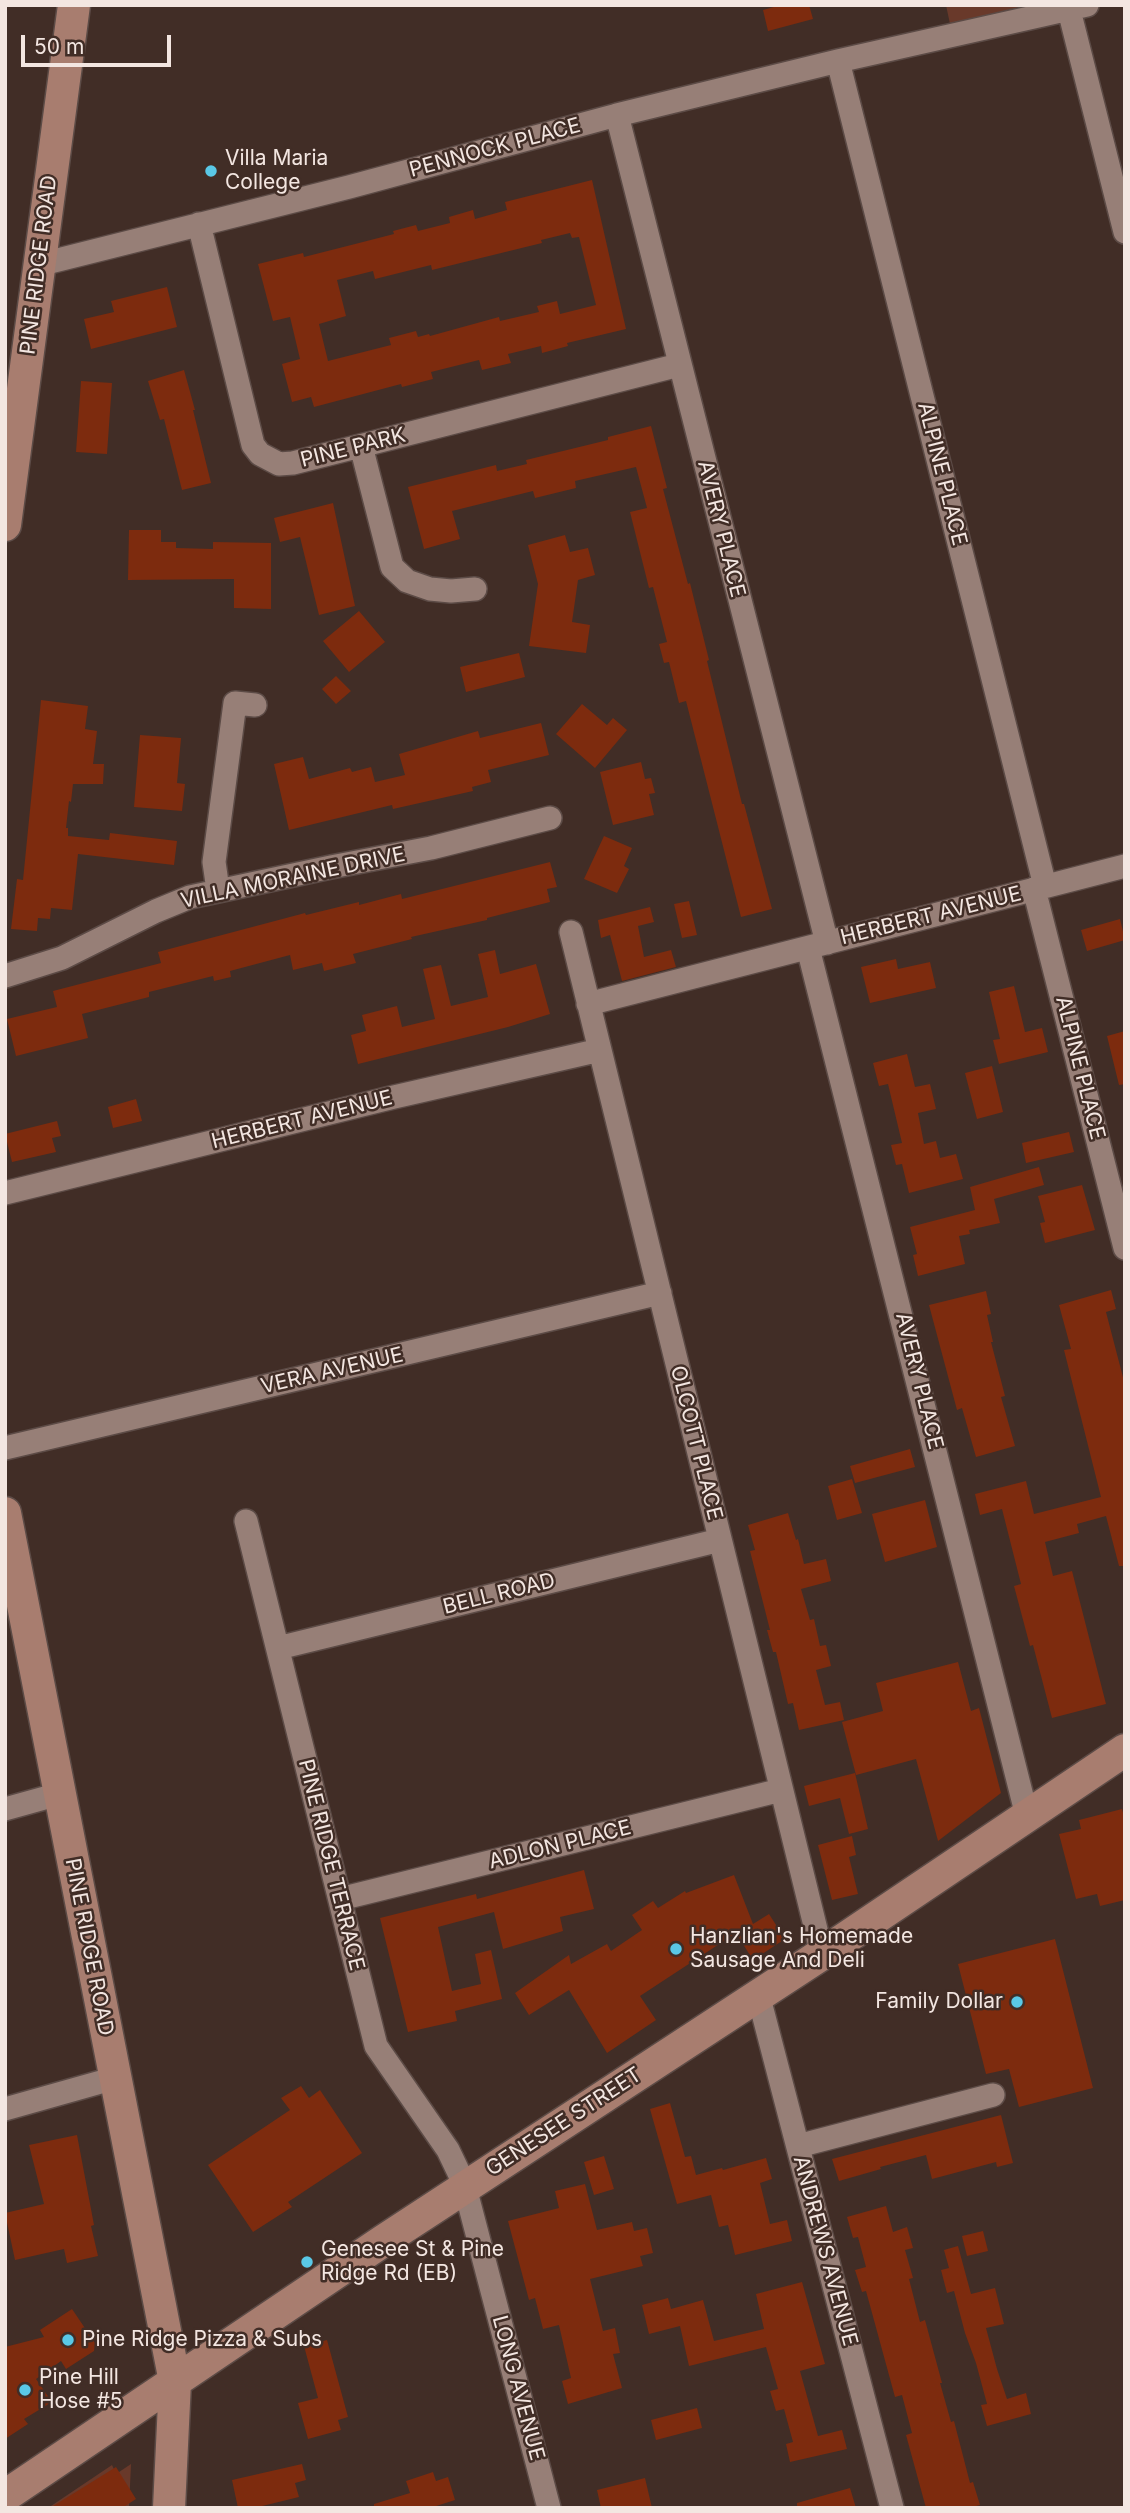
<!DOCTYPE html>
<html>
<head>
<meta charset="utf-8">
<style>
	body { margin:0 }
	#map { position:relative; width:1130px; height:2513px; overflow:hidden; background:#412d26; font-family:Inter,sans-serif }
	canvas { display:block }
	.frame { position:absolute; inset:0; border:7px solid #f3e6e1; pointer-events:none }
	.scale { position:absolute; left:21px; top:35px; width:150px; height:32px; box-sizing:border-box; border:4px solid #f3e6e1; border-top:0; padding-left:9px; font-size:21px; line-height:24px; white-space:nowrap; color:#f3e6e1; -webkit-text-stroke:5px #412d26; paint-order:stroke }
</style>
</head>
<body>
<div id="map">
<canvas width="1130" height="2513"></canvas>
<div class="frame"></div>
<div class="scale">50 m</div>
</div>
<script>
const context = document.querySelector('canvas').getContext('2d');
context.lineJoin = 'round';
function paint(path, color) {
  context.fillStyle = color;
  context.fill(path, 'evenodd');
}
function poly(rows) {
  const path = new Path2D();
  for (const r of rows) {
    path.moveTo(r[0], r[1]);
    for (let i = 2; i < r.length; i += 2) path.lineTo(r[i], r[i + 1]);
  }
  return path;
}
function trace(path, color, width, dash) {
  context.strokeStyle = color;
  context.lineWidth = width;
  context.lineCap = dash ? 'butt' : 'round';
  context.setLineDash(dash || []);
  context.stroke(path);
}
function label(font, color, halo, rows, align = 'center') {
  context.font = font + ' Inter,sans-serif';
  context.lineWidth = 5;
  context.setLineDash([]);
  context.textBaseline = 'middle';
  context.strokeStyle = halo;
  context.fillStyle = color;
  for (const [text, x, y, turn = 0] of rows) {
    context.save();
    context.translate(x, y);
    context.rotate((+turn || 0) * Math.PI / 180);
    context.textAlign = isNaN(turn) ? turn : align;
    if (halo) context.strokeText(text, 0, 0);
    context.fillText(text, 0, 0);
    context.restore();
  }
}
const green = poly([
	[946,5,1028,5,950,24],
	[131,2464,129,2508,48,2508,112,2465,116,2474]
]);
const building = poly([
	[781,5,809,5,813,19,768,31,763,10],
	[592,180,626,329,567,343,568,346,542,353,541,346,508,354,511,363,482,370,479,360,431,372,433,379,402,387,401,384,314,407,311,397,292,402,282,364,300,359,290,317,273,321,258,264,303,253,304,257,359,243,394,234,393,231,416,225,418,231,450,223,449,217,473,210,475,219,507,210,505,202],
	[570,233,572,238,579,237,596,305,560,314,557,301,537,306,539,312,500,321,499,317,430,336,429,334,418,337,416,331,389,338,391,345,328,361,319,324,346,316,337,280,373,271,375,279,431,265,432,270,542,243,541,240],
	[167,287,177,327,91,349,84,319,114,312,111,301],
	[184,370,195,410,193,410,211,483,182,490,164,419,160,420,148,381],
	[81,381,112,383,107,454,76,452],
	[651,426,667,488,663,489,688,584,690,583,709,660,707,661,742,804,744,804,772,909,741,917,686,701,679,703,669,662,664,663,659,644,667,642,653,587,649,588,630,512,647,508,636,467,575,481,576,488,535,498,533,491,452,511,460,539,424,549,408,487,496,465,497,471,527,464,526,460,608,440,608,437],
	[333,503,355,606,319,615,300,537,280,542,274,518],
	[129,530,161,530,161,542,176,542,176,548,213,549,213,542,271,543,271,609,234,608,234,579,128,580],
	[565,535,570,552,588,548,595,575,578,580,572,622,590,625,586,653,529,646,538,584,528,545],
	[359,611,385,642,349,672,323,641],
	[519,653,525,677,466,692,460,667],
	[336,676,351,691,336,704,322,689],
	[41,700,88,706,85,729,97,731,93,764,104,764,103,784,73,784,71,802,69,801,66,828,68,828,68,836,109,840,110,833,177,841,174,865,78,854,72,910,51,908,50,919,38,918,37,931,11,929,17,879,23,880],
	[582,704,607,725,613,718,627,730,595,768,556,734],
	[541,723,549,755,488,770,491,782,472,787,473,791,393,809,392,805,289,830,274,764,303,757,309,779,350,768,352,772,371,767,375,782,405,775,399,754,478,731,480,738],
	[140,735,181,738,177,783,185,784,182,811,134,807],
	[641,762,645,779,651,778,655,793,649,794,654,815,613,825,600,772],
	[604,836,632,848,624,866,629,869,617,893,584,879],
	[550,862,557,887,547,889,550,902,487,918,487,920,411,937,412,939,353,954,356,963,324,971,322,963,293,970,290,955,230,971,231,977,214,981,213,976,149,992,149,997,82,1014,88,1038,16,1056,7,1019,57,1007,53,991,161,963,158,952,305,913,306,915,359,902,359,905,401,894,402,899],
	[689,901,697,935,682,938,674,904],
	[650,907,654,922,638,926,644,957,671,950,676,967,622,981,610,935,601,938,598,920],
	[1120,919,1125,940,1087,951,1081,930],
	[495,950,500,974,536,964,550,1014,508,1027,358,1064,351,1035,366,1031,362,1015,397,1006,402,1027,435,1019,423,969,441,965,451,1006,488,997,478,954],
	[896,959,898,969,930,962,936,988,870,1003,861,967],
	[1014,986,1025,1032,1042,1028,1048,1052,999,1064,993,1040,1000,1039,989,992],
	[1125,1031,1125,1084,1119,1085,1107,1036],
	[907,1054,915,1087,930,1084,936,1109,918,1113,924,1144,936,1141,940,1158,956,1154,963,1179,909,1193,902,1164,896,1165,891,1145,902,1143,888,1084,879,1086,873,1063],
	[992,1066,1003,1112,977,1119,965,1073],
	[136,1099,142,1121,113,1128,108,1107],
	[57,1121,61,1136,52,1138,56,1152,12,1162,5,1134],
	[1069,1132,1074,1152,1026,1163,1022,1143],
	[1039,1167,1044,1185,994,1199,1000,1223,969,1230,970,1234,959,1236,965,1264,918,1276,913,1255,917,1254,910,1227,975,1210,970,1187],
	[1082,1185,1095,1230,1045,1243,1040,1223,1045,1222,1038,1196],
	[1111,1290,1116,1309,1106,1312,1125,1385,1125,1566,1119,1566,1106,1516,1077,1524,1079,1533,1045,1542,1053,1576,1072,1571,1106,1704,1052,1718,1033,1645,1030,1646,1014,1586,1021,1584,1002,1509,980,1515,975,1494,1026,1481,1034,1514,1101,1497,1064,1350,1071,1349,1059,1305],
	[986,1291,991,1314,987,1315,993,1342,991,1342,1005,1396,1001,1397,1015,1446,976,1457,962,1408,957,1410,929,1305],
	[910,1449,915,1467,855,1483,850,1466],
	[852,1479,862,1513,837,1520,828,1486],
	[925,1500,937,1547,885,1562,872,1514],
	[788,1513,796,1540,798,1539,804,1564,826,1559,831,1581,801,1589,810,1620,814,1619,820,1646,826,1645,831,1666,816,1670,825,1705,840,1702,844,1720,799,1730,793,1703,788,1704,776,1652,773,1652,767,1630,770,1630,750,1551,755,1550,748,1525],
	[958,1662,971,1711,979,1708,1001,1793,938,1841,916,1759,856,1775,842,1722,883,1711,876,1683],
	[855,1773,868,1829,849,1834,840,1798,809,1806,804,1786],
	[1122,1809,1125,1820,1125,1900,1100,1906,1097,1894,1076,1899,1059,1834,1081,1829,1079,1820],
	[852,1836,856,1855,849,1857,858,1894,832,1900,818,1845],
	[584,1870,594,1909,560,1917,563,1931,503,1949,494,1912,438,1927,452,1991,481,1984,475,1954,491,1950,502,1999,455,2011,457,2021,408,2032,380,1918,476,1894,477,1899],
	[734,1875,753,1924,769,1914,785,1939,753,1960,736,1933,640,1996,656,2020,607,2053,569,1990,529,2015,515,1993,569,1955,571,1964,607,1944,611,1951,642,1930,632,1915,653,1901,658,1908,685,1891,686,1893],
	[1055,1939,1093,2088,1019,2107,1009,2069,986,2074,958,1964],
	[301,2086,309,2098,320,2090,362,2153,288,2202,292,2207,253,2232,208,2165,290,2110,281,2098],
	[670,2103,685,2157,691,2156,696,2175,722,2168,723,2170,766,2158,772,2179,760,2183,770,2224,787,2220,792,2241,735,2255,728,2225,719,2227,711,2195,677,2204,650,2109],
	[1001,2115,1013,2163,997,2167,996,2162,932,2179,926,2155,880,2167,881,2169,839,2181,832,2159],
	[77,2135,94,2225,91,2226,98,2256,67,2263,64,2249,15,2260,5,2213,44,2204,29,2145],
	[604,2156,614,2189,594,2195,584,2162],
	[585,2184,597,2230,632,2222,634,2231,647,2228,653,2253,640,2256,643,2266,590,2279,603,2331,615,2328,620,2353,613,2354,622,2388,568,2404,562,2381,571,2378,559,2325,543,2329,535,2298,529,2300,508,2221,559,2208,555,2191],
	[886,2206,893,2232,907,2227,913,2248,905,2250,913,2278,909,2279,920,2322,925,2320,942,2383,940,2383,951,2422,954,2421,970,2483,973,2482,980,2505,969,2508,926,2508,906,2435,912,2433,902,2395,895,2397,866,2291,862,2292,855,2270,866,2267,858,2237,853,2238,847,2217],
	[983,2231,988,2251,967,2256,962,2236],
	[958,2246,971,2294,995,2288,1004,2324,986,2328,997,2369,1007,2399,1026,2393,1031,2414,987,2426,981,2405,987,2404,976,2363,965,2333,954,2291,947,2293,941,2270,949,2268,944,2250],
	[802,2282,825,2364,800,2371,818,2436,842,2430,847,2449,790,2462,786,2444,793,2442,784,2409,776,2411,770,2391,778,2389,766,2347,689,2366,680,2326,649,2334,642,2305,668,2298,671,2309,703,2300,714,2341,764,2329,756,2294],
	[72,2309,95,2343,94,2351,66,2369,61,2361,36,2379,52,2402,24,2419,28,2424,5,2439,5,2347,44,2337,40,2330],
	[327,2340,348,2417,338,2420,341,2430,308,2439,298,2403,318,2398,304,2346],
	[697,2408,702,2428,656,2440,651,2420],
	[302,2464,306,2480,295,2483,299,2497,254,2508,238,2508,232,2480],
	[116,2467,136,2499,122,2508,50,2508],
	[433,2472,436,2481,448,2477,455,2500,430,2508,374,2508,374,2504,410,2493,406,2481],
	[645,2478,652,2508,601,2508,597,2490],
	[850,2488,856,2508,797,2508,797,2503]
]);
const street = poly([
	[1069,10,1125,232],
	[838,61,1045,886],
	[617,115,827,943],
	[199,224,253,445,260,454,279,464,293,463,679,365],
	[38,265,349,187,617,115,838,61,1087,5],
	[361,446,392,567,407,581,430,589,451,591,475,589],
	[1034,889,1125,1248],
	[218,890,214,862,235,703,255,705],
	[571,932,822,1954],
	[808,948,1027,1816],
	[5,976,62,958,156,911,190,897,331,867,431,848,550,818],
	[588,1004,1125,866],
	[5,1193,394,1097,600,1050],
	[5,1448,660,1293],
	[246,1521,376,2046,448,2150,459,2173,468,2199,549,2508],
	[278,1648,720,1540],
	[5,1809,59,1794],
	[340,1899,781,1790],
	[758,1994,892,2508],
	[5,2109,115,2078],
	[798,2146,993,2095]
]);
const secondary = poly([
	[5,525,74,5],
	[5,1513,175,2382,169,2508],
	[5,2496,383,2241,822,1954,1125,1750]
]);
const markers = [
	[211,171,7,"#5ac8e6"],
	[676,1949,7,"#5ac8e6"],
	[1017,2002,7,"#5ac8e6"],
	[307,2262,7,"#5ac8e6"],
	[68,2340,7,"#5ac8e6"],
	[25,2390,7,"#5ac8e6"]
];
const streetNames = [
	["PENNOCK PLACE",495,148,-15],
	["PINE RIDGE ROAD",39,265,-83],
	["PINE PARK",353,448,-14],
	["ALPINE PLACE",942,474,76],
	["AVERY PLACE",721,529,76],
	["VILLA MORAINE DRIVE",293,878,-12],
	["HERBERT AVENUE",931,916,-14],
	["ALPINE PLACE",1080,1068,76],
	["HERBERT AVENUE",302,1120,-14],
	["VERA AVENUE",332,1371,-13],
	["AVERY PLACE",919,1381,76],
	["OLCOTT PLACE",696,1443,76],
	["BELL ROAD",499,1594,-14],
	["ADLON PLACE",560,1845,-14],
	["PINE RIDGE TERRACE",331,1865,76],
	["PINE RIDGE ROAD",89,1947,79],
	["GENESEE STREET",564,2122,-33],
	["ANDREWS AVENUE",825,2251,75],
	["LONG AVENUE",518,2388,75]
];
const poiNames = [
	["Villa Maria",225,159],
	["College",225,183],
	["Hanzlian's Homemade",690,1937],
	["Sausage And Deli",690,1961],
	["Family Dollar",1003,2002,"right"],
	["Genesee St & Pine",321,2250],
	["Ridge Rd (EB)",321,2274],
	["Pine Ridge Pizza & Subs",82,2340],
	["Pine Hill",39,2378],
	["Hose #5",39,2402]
];
paint(green, '#69392a');
paint(building, '#7d2b0e');
trace(street, '#5c4b46', 26);
trace(secondary, '#5c4b46', 35);
trace(street, '#977f77', 23);
trace(secondary, '#a87d6f', 32);
for (const [x, y, r, color] of markers) {
  const dot = new Path2D();
  dot.arc(x, y, r, 0, 2 * Math.PI);
  context.fillStyle = color;
  context.fill(dot);
  trace(dot, '#412d26', 2.5);
}
label('21px', '#f3e6e1', '#412d26', streetNames);
label('21px', '#f3e6e1', '#412d26', poiNames, 'left');
</script>
</body>
</html>
